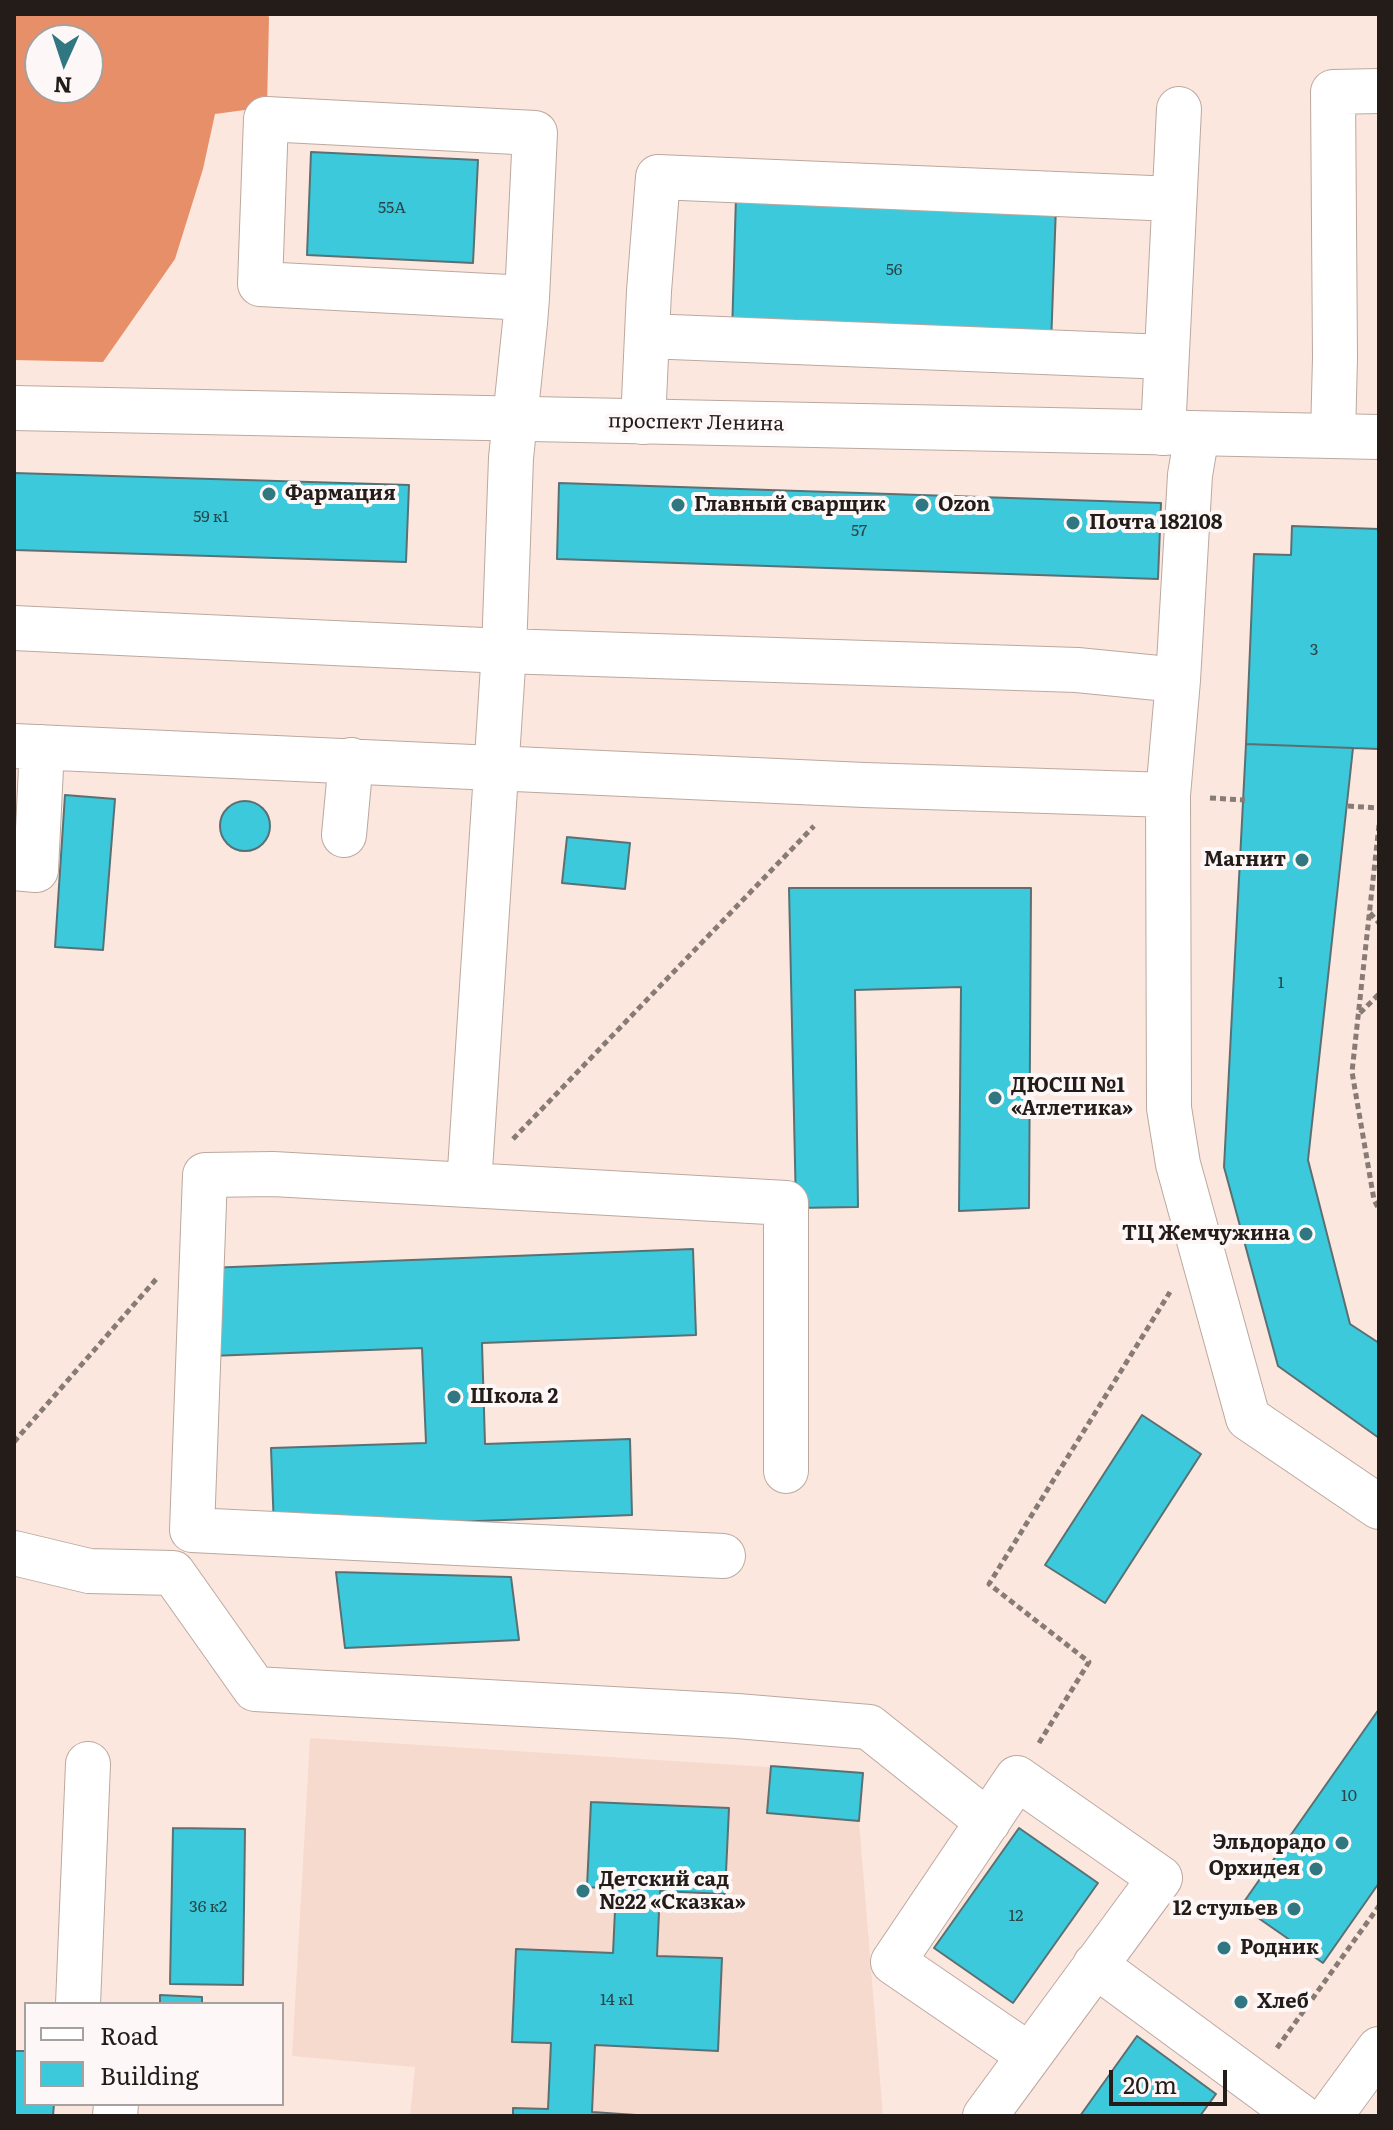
<!DOCTYPE html>
<html>
<head>
<meta charset="utf-8">
<style>
	body { margin:0 }
	#map { position:relative; width:1393px; height:2130px; overflow:hidden; background:#fce7de; font-family:Literata,serif }
	canvas { display:block }
	.frame { position:absolute; inset:0; border:16px solid #231c19; pointer-events:none }
	.legend { position:absolute; left:24px; top:2002px; width:260px; height:104px; box-sizing:border-box; background:#fdf8f7; border:2px solid #a6a09e; margin:0; padding:10px 14px; list-style:none; font-size:24px; color:#231c19 }
	.legend li { display:flex; align-items:center; gap:16px; height:40px }
	.legend b { width:40px; border:2px solid #a6a09e }
	.north { position:absolute; left:24px; top:24px; width:80px; height:80px; box-sizing:border-box; background:#fdf8f7; border:2px solid #a6a09e; border-radius:50%; rotate:183deg; font-size:22px; font-weight:700; line-height:32px; text-align:center; color:#231c19 }
	.north::after { content:''; display:block; margin:auto; width:28px; height:36px; background:#307781; clip-path:polygon(50% 0,100% 100%,50% 72%,0 100%) }
	.scale { position:absolute; left:1109px; top:2070px; width:118px; height:36px; box-sizing:border-box; border:4px solid #231c19; border-top:0; padding-left:10px; font-size:24px; line-height:28px; white-space:nowrap; color:#231c19; -webkit-text-stroke:6px #fdf8f7; paint-order:stroke }
</style>
</head>
<body>
<div id="map">
<canvas width="1393" height="2130"></canvas>
<div class="frame"></div>
<ul class="legend">
<li><b style="height:10px;background:#fff"></b>Road</li>
<li><b style="height:22px;background:#3bc9db"></b>Building</li>
</ul>
<div class="north">N</div>
<div class="scale">20 m</div>
</div>
<script>
const context = document.querySelector('canvas').getContext('2d');
context.lineJoin = 'round';
function paint(path, color) {
  context.fillStyle = color;
  context.fill(path, 'evenodd');
}
function poly(rows) {
  const path = new Path2D();
  for (const r of rows) {
    if (r.length === 3) {
      path.moveTo(r[0] + r[2], r[1]);
      path.arc(r[0], r[1], r[2], 0, 2 * Math.PI);
      continue;
    }
    path.moveTo(r[0], r[1]);
    for (let i = 2; i < r.length; i += 2) path.lineTo(r[i], r[i + 1]);
  }
  return path;
}
function trace(path, color, width, dash) {
  context.strokeStyle = color;
  context.lineWidth = width;
  context.lineCap = dash ? 'butt' : 'round';
  context.setLineDash(dash || []);
  context.stroke(path);
}
function label(font, color, halo, rows, align = 'center') {
  context.font = font + ' Literata,serif';
  context.lineWidth = 8;
  context.setLineDash([]);
  context.textBaseline = 'middle';
  context.strokeStyle = halo;
  context.fillStyle = color;
  for (const [text, x, y, turn = 0] of rows) {
    context.save();
    context.translate(x, y);
    context.rotate((+turn || 0) * Math.PI / 180);
    context.textAlign = isNaN(turn) ? turn : align;
    if (halo) context.strokeText(text, 0, 0);
    context.fillText(text, 0, 0);
    context.restore();
  }
}
const built = poly([
	[310,1738,863,1773,859,1821,883,2116,410,2116,415,2067,292,2056]
]);
const forest = poly([
	[14,14,268,14,269,18,267,107,215,114,203,169,175,259,103,362,14,360],
	[40,40,88,40,88,88,40,88]
]);
const building = poly([
	[311,152,478,160,473,263,307,255,311,152],
	[736,196,1056,206,1051,345,732,334,736,196],
	[14,473,409,485,406,562,14,550,14,473],
	[559,483,1161,503,1158,579,557,559,559,483],
	[1292,526,1379,529,1379,749,1246,744,1254,554,1291,555,1292,526],
	[1246,744,1353,748,1308,1160,1350,1324,1379,1343,1379,1438,1278,1366,1224,1167,1246,744],
	[65,795,115,799,103,950,55,947,65,795],
	[245,826,25],
	[567,837,630,843,625,889,562,883,567,837],
	[789,888,1031,888,1029,1208,959,1211,961,987,855,990,858,1207,796,1208,789,888],
	[693,1249,696,1335,482,1343,485,1444,630,1439,632,1515,274,1529,271,1448,426,1443,422,1348,210,1356,207,1268,693,1249],
	[1142,1415,1201,1454,1105,1603,1045,1565,1142,1415],
	[336,1572,511,1577,519,1640,345,1648,336,1572],
	[1379,1709,1379,1883,1323,1963,1241,1906,1379,1709],
	[771,1766,863,1773,859,1821,767,1813,771,1766],
	[591,1802,729,1808,725,1894,660,1891,657,1956,722,1958,718,2051,595,2045,592,2112,651,2116,513,2116,513,2108,548,2109,551,2043,512,2042,516,1949,613,1953,616,1889,587,1887,591,1802],
	[173,1828,245,1829,243,1985,170,1984,173,1828],
	[1019,1828,1098,1883,1013,2003,934,1948,1019,1828],
	[160,1995,202,1997,202,2004,160,2004,160,1995],
	[1137,2036,1216,2094,1200,2116,1080,2116,1137,2036],
	[14,2051,26,2051,26,2104,54,2104,53,2116,14,2116,14,2051]
]);
const path = poly([
	[1210,798,1245,800],
	[1348,806,1379,808],
	[1379,825,1352,1072,1374,1200,1379,1209],
	[1370,913,1379,923],
	[1360,1013,1379,994],
	[513,1139,814,826],
	[14,1442,158,1277],
	[1039,1743,1089,1662,989,1584,1170,1292],
	[1277,2048,1379,1906]
]);
const minor = poly([
	[647,336,1166,357],
	[643,422,649,291,658,177,1174,199],
	[1163,433,1179,109],
	[1197,434,1190,475,1178,680,1168,795,1169,1108,1178,1164,1248,1418,1379,1507],
	[1333,435,1335,358,1333,92,1379,91],
	[14,628,504,651,1077,670,1178,680],
	[14,746,864,785,1168,795],
	[344,835,351,760],
	[14,868,36,870,42,747],
	[469,1185,504,651,511,458,525,323,527,298,535,133,266,119,260,284,527,298],
	[14,1553,89,1571,173,1573,255,1689,737,1716,869,1727,988,1822],
	[723,1556,192,1530,205,1175,273,1174,786,1203,786,1471],
	[1095,1965,1300,2116],
	[78,2004,88,1764],
	[115,2116,116,2104],
	[985,2116,1160,1878,1017,1778,893,1962,1029,2055]
]);
const major = poly([
	[14,408,1379,437],
	[1330,2116,1379,2049]
]);
const markers = [
	[269,494,8,"#307781"],
	[678,505,8,"#307781"],
	[922,505,8,"#307781"],
	[1073,523,8,"#307781"],
	[1302,860,8,"#307781"],
	[995,1098,8,"#307781"],
	[1306,1234,8,"#307781"],
	[454,1397,8,"#307781"],
	[1342,1843,8,"#307781"],
	[1316,1869,8,"#307781"],
	[583,1891,8,"#307781"],
	[1294,1909,8,"#307781"],
	[1224,1948,8,"#307781"],
	[1241,2002,8,"#307781"]
];
const numberNames = [
	["55А",392,208],
	["56",894,270],
	["59 к1",211,517],
	["57",859,531],
	["3",1314,650],
	["1",1281,983],
	["10",1349,1796],
	["36 к2",208,1907],
	["12",1016,1916],
	["14 к1",617,2000]
];
const streetNames = [
	["проспект Ленина",696,423,1]
];
const poiNames = [
	["Фармация",285,494],
	["Главный сварщик",694,505],
	["Ozon",938,505],
	["Почта 182108",1089,523],
	["Магнит",1286,860,"right"],
	["ДЮСШ №1",1011,1086],
	["«Атлетика»",1011,1109],
	["ТЦ Жемчужина",1290,1234,"right"],
	["Школа 2",470,1397],
	["Эльдорадо",1326,1843,"right"],
	["Орхидея",1300,1869,"right"],
	["Детский сад",599,1880],
	["№22 «Сказка»",599,1903],
	["12 стульев",1278,1909,"right"],
	["Родник",1240,1948],
	["Хлеб",1257,2002]
];
paint(built, '#f6dace');
paint(forest, '#e68f68');
paint(building, '#3bc9db');
trace(building, '#5b7073', 2);
trace(minor, '#bba89f', 46);
trace(major, '#bba89f', 46);
trace(path, '#887b75', 5, [6, 4]);
trace(minor, '#fff', 44);
trace(major, '#fff', 44);
for (const [x, y, r, color] of markers) {
  const dot = new Path2D();
  dot.arc(x, y, r, 0, 2 * Math.PI);
  context.fillStyle = color;
  context.fill(dot);
  trace(dot, '#fdf8f7', 3);
}
label('16px', '#29474a', null, numberNames);
label('20px', '#231c19', '#fdf8f7', streetNames);
label('bold 20px', '#231c19', '#fdf8f7', poiNames, 'left');
</script>
</body>
</html>
